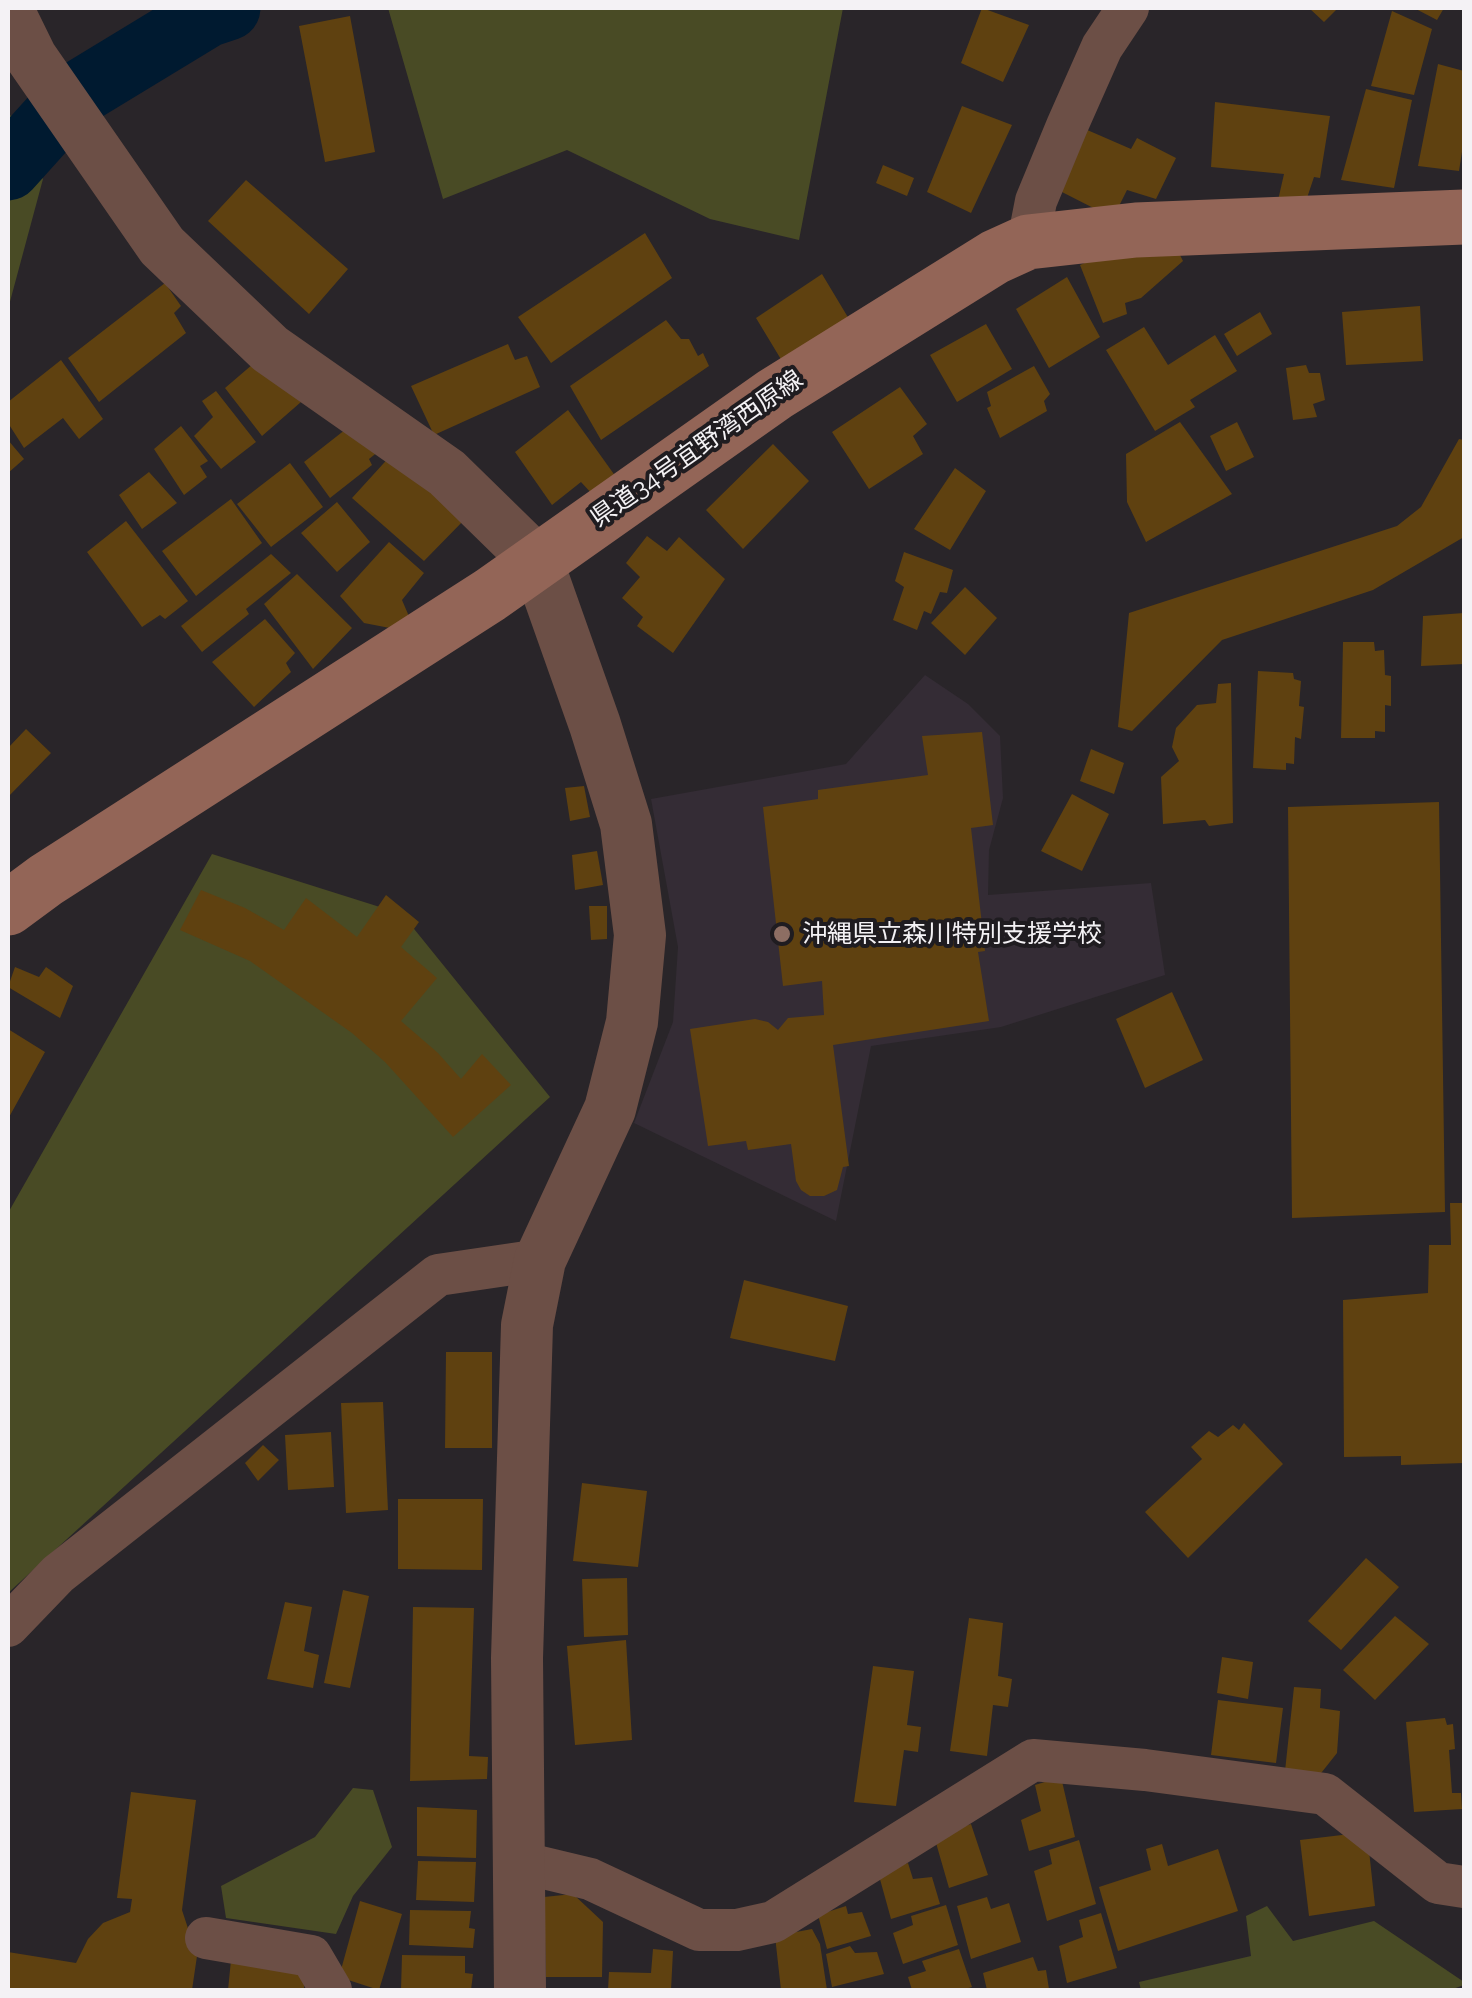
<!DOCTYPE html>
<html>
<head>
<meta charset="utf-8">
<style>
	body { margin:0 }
	#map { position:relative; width:1472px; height:1998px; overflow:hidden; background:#292529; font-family:Raleway,sans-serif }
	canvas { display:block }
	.frame { position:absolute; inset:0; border:10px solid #f4f2f5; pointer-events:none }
</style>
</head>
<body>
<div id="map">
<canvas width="1472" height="1998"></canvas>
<div class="frame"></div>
</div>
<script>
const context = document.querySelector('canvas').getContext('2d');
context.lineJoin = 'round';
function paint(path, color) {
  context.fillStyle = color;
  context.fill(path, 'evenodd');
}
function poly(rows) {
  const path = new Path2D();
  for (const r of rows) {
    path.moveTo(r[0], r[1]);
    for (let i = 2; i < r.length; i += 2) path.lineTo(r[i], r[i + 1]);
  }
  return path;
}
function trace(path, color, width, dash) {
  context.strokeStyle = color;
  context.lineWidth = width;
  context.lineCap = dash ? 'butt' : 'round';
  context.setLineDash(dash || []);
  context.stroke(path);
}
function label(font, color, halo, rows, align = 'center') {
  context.font = font + ' Raleway,"Noto Sans JP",sans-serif';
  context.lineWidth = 8;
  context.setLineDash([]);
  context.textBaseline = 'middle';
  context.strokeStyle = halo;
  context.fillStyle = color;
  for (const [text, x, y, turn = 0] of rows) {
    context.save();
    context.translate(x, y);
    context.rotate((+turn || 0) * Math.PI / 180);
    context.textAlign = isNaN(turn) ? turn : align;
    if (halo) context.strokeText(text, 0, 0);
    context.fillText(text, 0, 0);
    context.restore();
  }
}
const built = poly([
	[925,675,968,704,1000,736,1003,798,989,850,988,895,1151,883,1165,975,1001,1027,871,1046,836,1221,634,1123,673,1022,678,947,651,799,846,764]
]);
const green = poly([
	[388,8,843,8,799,240,710,219,567,150,443,199],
	[11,115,43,179,8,309,8,118],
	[212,854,402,914,550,1097,8,1593,8,1213],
	[353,1788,373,1790,392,1847,353,1896,336,1934,226,1918,221,1886,315,1837],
	[1267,1906,1293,1941,1374,1921,1464,1982,1464,1985,1450,1990,1141,1990,1139,1982,1251,1956,1246,1916]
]);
const river = poly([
	[8,168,72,97,207,15,228,8]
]);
const building = poly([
	[982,8,1029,25,1003,82,961,63],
	[1309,8,1338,8,1324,22],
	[1414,8,1444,8,1437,20],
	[1392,11,1432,29,1414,95,1371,86],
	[350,16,375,152,325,162,299,26],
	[1438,64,1464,71,1464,139,1459,171,1418,166],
	[1366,89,1412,100,1394,188,1341,180],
	[1215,102,1330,116,1320,178,1314,177,1303,210,1276,209,1284,174,1211,167],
	[962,106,1012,125,971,213,927,192],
	[1085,129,1131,149,1137,138,1176,158,1156,199,1127,190,1113,218,1060,191],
	[883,165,914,178,907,196,876,183],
	[246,180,348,269,309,314,208,221],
	[645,233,672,278,551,363,518,317],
	[1178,251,1183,261,1141,298,1125,303,1127,314,1103,323,1080,265,1110,252],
	[822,274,849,319,782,361,756,318],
	[1067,277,1100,337,1049,368,1016,309],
	[165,283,181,306,174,313,186,333,99,402,68,358],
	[1420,306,1423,361,1346,365,1342,312],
	[1260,312,1272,334,1237,356,1224,334],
	[666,320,681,339,689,339,698,356,703,353,709,366,601,440,570,386],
	[986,324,1012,369,957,402,930,355],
	[1144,327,1168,365,1215,335,1237,371,1190,400,1195,407,1155,431,1106,350],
	[508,344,515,360,527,356,540,387,434,435,411,386],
	[61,360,103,419,79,439,63,418,24,448,8,423,8,402],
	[253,364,301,402,262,436,225,388],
	[1306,365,1309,373,1320,373,1325,400,1313,404,1317,417,1293,420,1286,368],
	[1034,366,1050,394,1044,401,1047,411,1000,438,987,408,991,406,987,392],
	[900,387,927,424,913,436,923,454,869,489,832,432],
	[216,391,256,442,221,469,194,436,213,417,202,401],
	[568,410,616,477,593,495,581,482,552,505,515,452],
	[355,422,379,451,369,459,372,465,330,498,304,462],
	[1180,422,1232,494,1146,542,1127,502,1126,454],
	[1237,422,1254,457,1226,471,1210,436],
	[181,426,208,461,200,466,207,477,184,495,154,449],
	[1459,439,1464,440,1464,537,1373,590,1222,640,1132,731,1118,727,1129,613,1397,526,1421,507],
	[8,440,24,459,8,473],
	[773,444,809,481,743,549,706,510],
	[393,453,467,517,424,561,352,498],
	[290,463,323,507,271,547,237,504],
	[955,468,986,491,950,550,914,529],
	[149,472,177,503,142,529,119,495],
	[231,499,262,543,196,596,162,551],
	[337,502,370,542,337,572,301,533],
	[126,521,188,601,165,619,160,615,142,627,87,552],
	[647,536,667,551,679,537,725,579,673,653,637,626,643,617,622,598,640,577,626,563],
	[389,542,424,573,402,600,411,621,395,629,364,623,340,596],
	[904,552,953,570,947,593,940,592,931,614,924,611,917,630,893,620,904,587,895,581],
	[271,554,291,573,246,609,249,614,202,652,181,626],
	[297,574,352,628,313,669,264,604],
	[965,587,997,618,965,655,931,623],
	[1464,613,1464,664,1421,666,1423,616],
	[265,619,295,653,286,663,291,672,254,707,212,662],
	[1343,642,1374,642,1375,651,1384,650,1385,675,1391,676,1391,706,1385,705,1385,732,1375,731,1375,738,1341,738],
	[1258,671,1293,673,1294,679,1301,681,1299,706,1304,707,1301,739,1295,737,1294,764,1286,763,1286,770,1253,768],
	[1231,683,1233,823,1209,826,1205,820,1163,824,1161,777,1179,761,1172,747,1176,728,1197,705,1216,703,1218,684],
	[26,729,51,753,8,797,8,748],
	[982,732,993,825,971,828,985,951,978,952,989,1021,833,1045,849,1166,843,1167,837,1190,824,1196,810,1196,801,1190,796,1181,791,1144,748,1150,746,1141,708,1146,690,1029,755,1019,768,1022,778,1030,788,1018,824,1015,822,981,783,986,763,807,818,799,818,790,928,775,922,736],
	[1091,749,1124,763,1114,794,1080,781],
	[584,786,590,817,570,821,565,788],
	[1072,794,1109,814,1082,871,1041,851],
	[1439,802,1445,1212,1292,1218,1288,807],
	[597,851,603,885,575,890,572,855],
	[201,890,245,908,284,930,306,898,357,937,386,895,419,922,401,947,437,978,401,1021,438,1053,461,1079,482,1054,511,1085,453,1137,385,1062,352,1033,250,961,180,930],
	[589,906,607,906,607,939,591,940],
	[15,967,39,977,46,967,73,986,60,1018,8,987],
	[1172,992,1203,1060,1145,1088,1116,1019],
	[8,1029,45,1052,8,1119],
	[1450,1203,1464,1203,1464,1463,1401,1465,1401,1456,1344,1457,1343,1300,1428,1293,1429,1245,1451,1245],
	[744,1280,848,1306,835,1361,730,1338],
	[446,1352,492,1352,492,1448,445,1448],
	[383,1402,388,1510,346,1513,341,1403],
	[1244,1423,1283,1464,1188,1558,1145,1512,1202,1459,1191,1447,1209,1431,1218,1437,1233,1425,1239,1430],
	[331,1432,334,1487,288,1490,285,1435],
	[263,1445,279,1460,258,1481,245,1463],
	[582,1483,647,1491,638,1567,573,1561],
	[398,1499,483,1499,482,1570,398,1569],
	[1366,1558,1399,1587,1341,1650,1308,1621],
	[627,1578,628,1635,584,1637,582,1579],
	[343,1590,369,1596,350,1688,324,1683],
	[285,1602,312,1607,304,1651,319,1655,313,1688,267,1679],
	[413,1607,474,1608,469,1756,488,1757,487,1779,410,1781],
	[1395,1616,1429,1644,1375,1700,1343,1670],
	[969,1618,1003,1623,998,1676,1012,1679,1008,1707,993,1705,987,1756,950,1751],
	[626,1640,632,1740,575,1745,567,1646],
	[1222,1657,1253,1662,1248,1699,1217,1693],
	[873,1666,914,1671,907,1725,921,1727,918,1752,904,1750,896,1806,854,1802],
	[1294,1687,1321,1689,1320,1708,1340,1711,1337,1753,1318,1777,1285,1771],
	[1218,1700,1283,1708,1276,1763,1211,1755],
	[1445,1718,1447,1725,1453,1724,1455,1749,1449,1750,1452,1793,1461,1793,1462,1809,1414,1812,1406,1722],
	[1061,1777,1075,1837,1029,1851,1021,1820,1041,1811,1035,1785],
	[131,1792,196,1800,182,1910,197,1956,192,1990,8,1990,8,1952,76,1963,88,1939,103,1923,130,1912,132,1899,117,1898],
	[417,1807,477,1810,476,1858,417,1856],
	[971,1824,988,1875,949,1888,934,1836],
	[1367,1832,1375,1906,1309,1916,1300,1840],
	[1079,1840,1096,1904,1047,1921,1034,1871,1052,1864,1049,1850],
	[1162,1844,1168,1866,1218,1849,1238,1911,1118,1951,1099,1887,1151,1870,1146,1849],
	[418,1861,476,1862,474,1902,416,1900],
	[908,1863,913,1879,932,1877,940,1904,891,1919,878,1872],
	[573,1894,603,1922,602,1977,546,1977,544,1897],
	[987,1897,991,1909,1009,1903,1021,1942,971,1959,957,1906],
	[360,1901,402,1914,379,1990,339,1977],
	[946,1905,958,1945,903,1964,893,1933,913,1925,911,1916],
	[846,1906,848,1914,862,1912,871,1936,827,1949,818,1915],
	[410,1910,471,1911,469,1928,475,1929,473,1948,409,1945],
	[1101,1913,1117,1968,1067,1983,1059,1946,1083,1937,1079,1920],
	[812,1929,820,1944,827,1990,781,1990,775,1936],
	[850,1946,855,1953,877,1952,884,1974,832,1987,826,1954],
	[653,1949,673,1951,671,1990,608,1990,609,1972,651,1973],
	[959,1949,972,1987,962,1990,912,1990,908,1977,926,1971,922,1961],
	[402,1955,465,1956,465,1973,473,1974,471,1990,401,1990],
	[1033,1957,1038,1971,1046,1970,1049,1989,987,1990,983,1973],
	[231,1960,305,1970,304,1990,228,1990]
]);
const minor = poly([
	[1028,242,1036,201,1067,126,1102,47,1128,8],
	[8,1626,58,1574,438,1275,540,1260],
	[519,1862,590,1879,699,1930,737,1930,773,1922,1033,1760,1145,1770,1325,1794,1438,1883,1464,1887],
	[206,1938,311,1956,331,1990]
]);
const tertiary = poly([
	[8,10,31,57,162,246,270,349,447,473,537,561,595,725,626,824,640,935,632,1022,610,1109,540,1260,527,1325,517,1658,520,1990]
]);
const secondary = poly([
	[8,908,46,880,490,595,775,394,995,257,1028,242,1136,230,1464,217]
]);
const markers = [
	[782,934,10,"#8d6e63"]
];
const streetNames = [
	["県道34号宜野湾西原線",697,449,-35]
];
const poiNames = [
	["沖縄県立森川特別支援学校",802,934]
];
paint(built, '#342c35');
paint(green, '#494b25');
trace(river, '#001a30', 65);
paint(building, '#5f4110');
trace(minor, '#6c4f46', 42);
trace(tertiary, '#6c4f46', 52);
trace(secondary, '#936557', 55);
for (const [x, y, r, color] of markers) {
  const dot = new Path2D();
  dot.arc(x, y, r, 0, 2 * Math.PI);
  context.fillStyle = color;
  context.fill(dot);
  trace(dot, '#1f1c20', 4);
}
label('25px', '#f4f2f5', '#1f1c20', streetNames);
label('25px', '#f4f2f5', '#1f1c20', poiNames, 'left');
</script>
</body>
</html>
